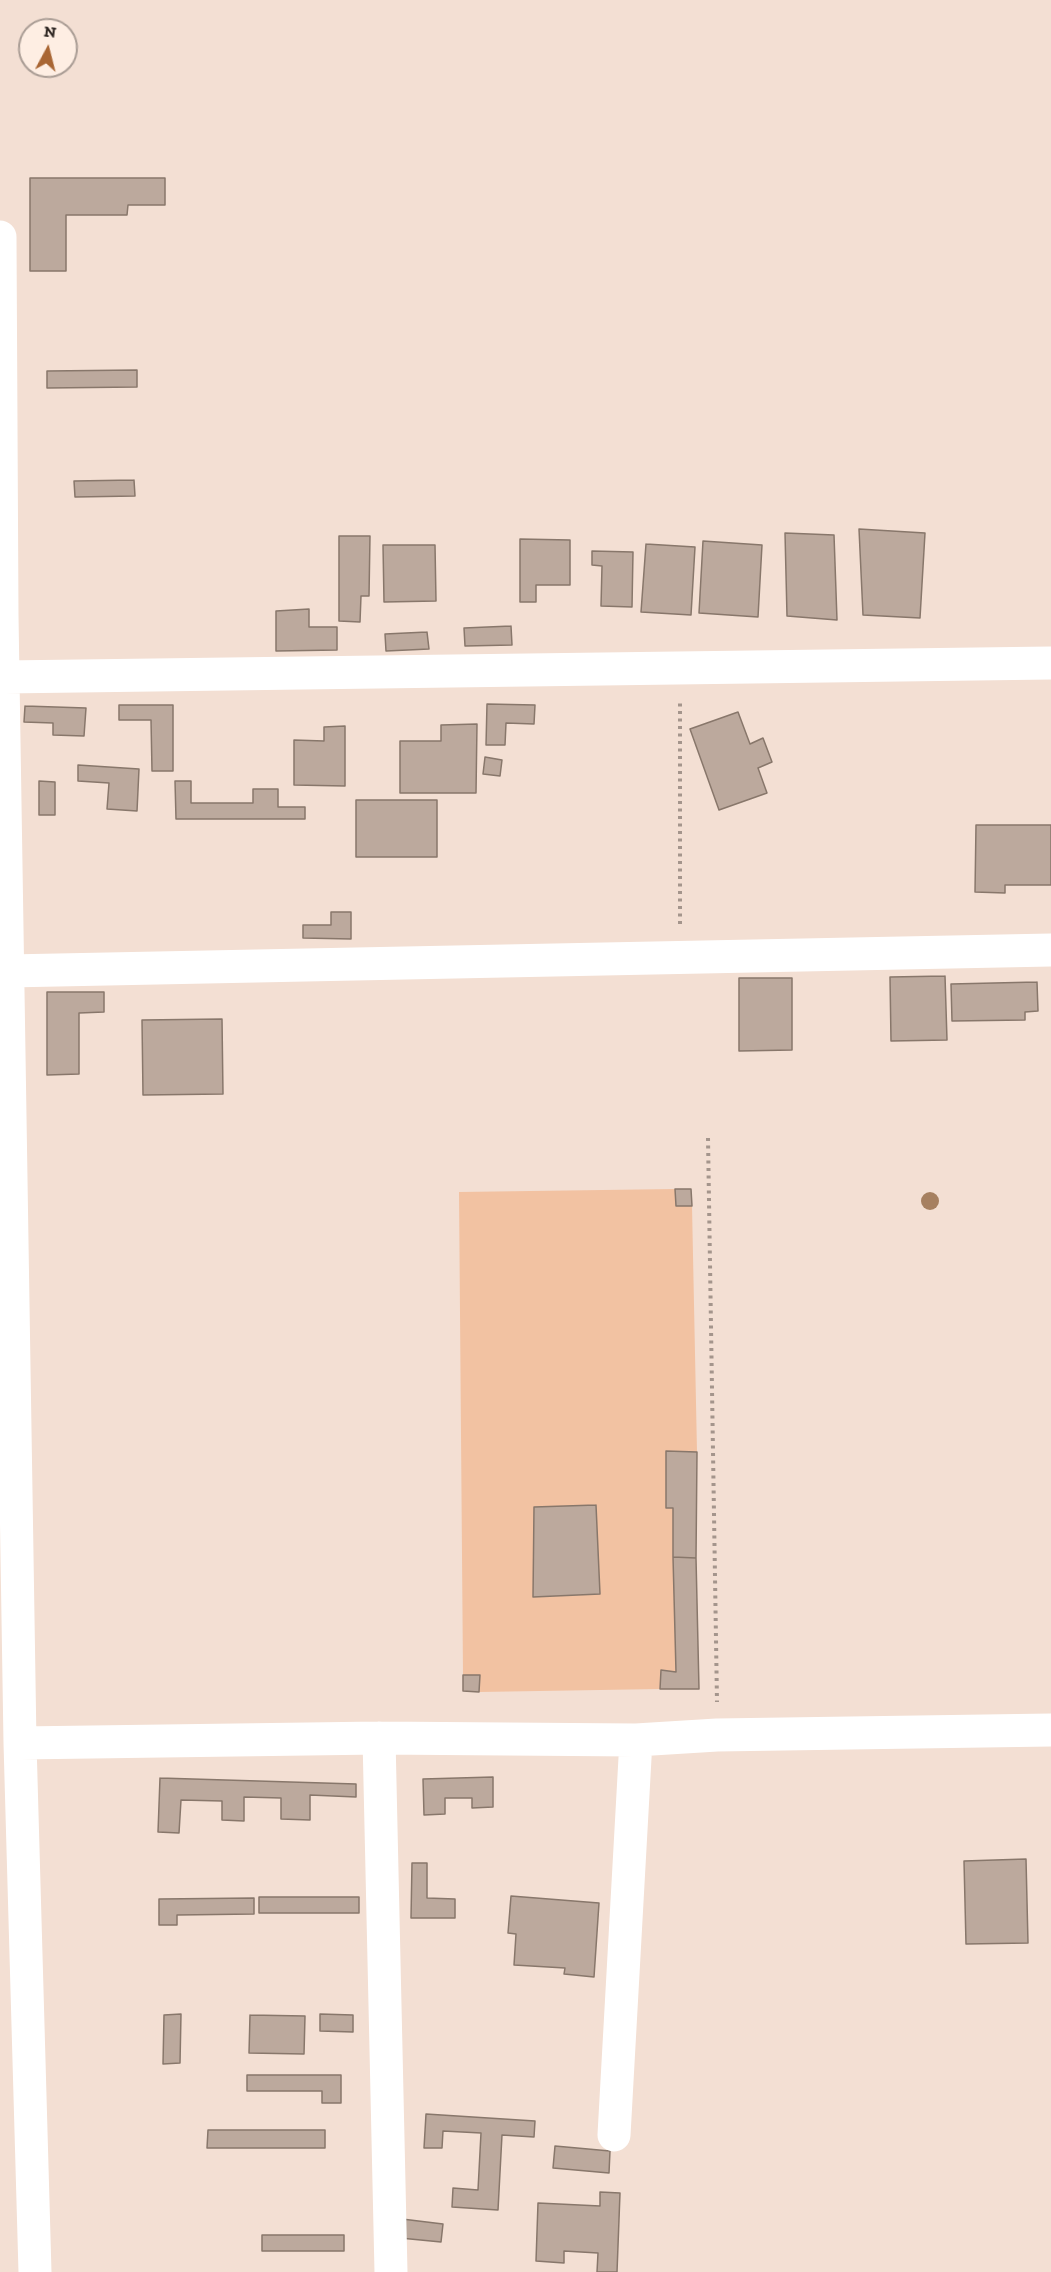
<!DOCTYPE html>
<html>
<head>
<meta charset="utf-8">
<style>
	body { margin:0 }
	#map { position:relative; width:1051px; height:2272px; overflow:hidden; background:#f3dfd3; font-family:"Zilla Slab",serif }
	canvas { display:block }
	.north { position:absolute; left:18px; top:18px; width:60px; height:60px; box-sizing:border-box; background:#feeee3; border:2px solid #aa9d95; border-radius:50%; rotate:7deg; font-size:16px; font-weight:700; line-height:24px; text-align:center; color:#2c2420 }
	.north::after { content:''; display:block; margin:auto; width:21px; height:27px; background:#a96634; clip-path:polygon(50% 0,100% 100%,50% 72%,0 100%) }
</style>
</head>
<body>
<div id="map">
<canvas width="1051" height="2272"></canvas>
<div class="north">N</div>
</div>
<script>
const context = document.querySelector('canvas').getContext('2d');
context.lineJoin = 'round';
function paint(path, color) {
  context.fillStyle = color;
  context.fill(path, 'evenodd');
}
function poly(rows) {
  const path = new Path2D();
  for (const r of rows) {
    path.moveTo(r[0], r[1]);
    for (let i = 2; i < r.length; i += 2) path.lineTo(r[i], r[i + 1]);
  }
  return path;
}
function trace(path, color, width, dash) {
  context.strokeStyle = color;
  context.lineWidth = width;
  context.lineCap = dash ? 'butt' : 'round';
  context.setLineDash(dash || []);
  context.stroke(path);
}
const green = poly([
	[675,1189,676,1206,692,1206,697,1452,666,1452,666,1508,673,1508,676,1672,662,1670,660,1689,479,1692,480,1675,463,1675,459,1192]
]);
const building = poly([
	[30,178,165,178,165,205,128,205,127,215,66,215,66,271,30,271,30,178],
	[137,370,137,387,47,388,47,371,137,370],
	[134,480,135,496,75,497,74,481,134,480],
	[859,529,925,533,920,618,863,615,859,529],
	[785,533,834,535,837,620,787,616,785,533],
	[339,536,370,536,369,596,361,596,360,622,339,621,339,536],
	[520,539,570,540,570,585,536,585,536,602,520,602,520,539],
	[703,541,762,545,758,617,699,613,703,541],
	[646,544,695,547,691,615,641,612,646,544],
	[383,545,435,545,436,601,384,602,383,545],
	[592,551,633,552,632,607,601,606,602,566,592,565,592,551],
	[309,609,309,627,337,627,337,650,276,651,276,611,309,609],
	[511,626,512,645,465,646,464,628,511,626],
	[427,632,429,649,386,651,385,634,427,632],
	[487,704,535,705,534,724,506,723,505,745,486,745,487,704],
	[119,705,173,705,173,771,152,771,151,720,119,720,119,705],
	[25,706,86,708,84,736,53,735,53,723,24,722,25,706],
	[738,712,750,744,763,738,772,762,758,768,767,793,719,810,690,729,738,712],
	[477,724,476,793,400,793,400,741,441,741,441,725,477,724],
	[345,726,345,786,294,785,294,740,324,741,324,727,345,726],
	[485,757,502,760,500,776,483,774,485,757],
	[78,765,139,769,137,811,107,809,109,783,78,781,78,765],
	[39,781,55,782,55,815,39,815,39,781],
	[175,781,191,781,191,803,253,803,253,789,278,789,278,807,305,807,305,819,176,819,175,781],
	[356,800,437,800,437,857,356,857,356,800],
	[976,825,1051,825,1051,885,1005,885,1005,893,975,892,976,825],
	[331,912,351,912,351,939,303,938,303,925,331,925,331,912],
	[945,976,947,1040,891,1041,890,977,945,976],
	[739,978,792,978,792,1050,739,1051,739,978],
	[1037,982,1038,1011,1025,1012,1025,1020,952,1021,951,984,1037,982],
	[47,992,104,992,104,1012,79,1013,79,1074,47,1075,47,992],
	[222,1019,223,1094,143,1095,142,1020,222,1019],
	[675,1189,691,1189,692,1206,676,1206,675,1189],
	[666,1451,697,1452,696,1558,673,1557,673,1508,666,1508,666,1451],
	[596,1505,600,1594,533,1597,534,1507,596,1505],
	[673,1557,696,1558,699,1689,660,1689,661,1670,676,1672,673,1557],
	[463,1675,480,1675,479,1692,463,1691,463,1675],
	[493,1777,493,1807,472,1808,472,1798,445,1798,445,1814,424,1815,423,1779,493,1777],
	[160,1778,356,1784,356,1797,310,1795,310,1820,281,1819,281,1798,244,1797,244,1821,222,1820,222,1801,181,1800,179,1833,158,1832,160,1778],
	[1026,1859,1028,1943,966,1944,964,1861,1026,1859],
	[412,1863,427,1863,427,1898,455,1899,455,1918,411,1918,412,1863],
	[511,1896,599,1903,594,1977,564,1974,565,1968,514,1965,516,1934,508,1933,511,1896],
	[259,1897,359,1897,359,1913,259,1913,259,1897],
	[254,1898,254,1914,177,1915,177,1925,159,1925,159,1899,254,1898],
	[181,2014,180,2063,163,2064,164,2015,181,2014],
	[320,2014,353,2015,353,2032,320,2031,320,2014],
	[250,2015,305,2016,304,2054,249,2053,250,2015],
	[247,2075,341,2075,341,2103,322,2103,322,2091,247,2091,247,2075],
	[426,2114,535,2121,534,2137,502,2135,498,2210,452,2207,453,2188,478,2190,481,2133,443,2131,442,2148,424,2148,426,2114],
	[208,2130,325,2130,325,2148,207,2148,208,2130],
	[555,2146,610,2151,609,2173,553,2168,555,2146],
	[600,2192,620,2193,617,2272,597,2272,598,2253,564,2251,564,2263,536,2261,538,2203,600,2206,600,2192],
	[402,2219,443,2224,441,2242,400,2238,402,2219],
	[262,2235,344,2235,344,2251,262,2251,262,2235]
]);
const path = poly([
	[680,924,680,700],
	[708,1138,717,1702]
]);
const minor = poly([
	[0,237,2,615,20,1743,35,2272],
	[4,677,1051,663],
	[8,971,1051,950],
	[379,1738,391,2272],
	[20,1743,379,1738,636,1740,717,1735,1051,1730],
	[614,2135,636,1740]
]);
const trees = [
	[930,1201]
];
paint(green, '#f2c2a2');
paint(building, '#bca99d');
trace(building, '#88776b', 1.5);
trace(path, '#a4958c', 4, [3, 4.5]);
trace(minor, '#fff', 33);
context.fillStyle = '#a68060';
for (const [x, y] of trees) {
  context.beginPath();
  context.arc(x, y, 9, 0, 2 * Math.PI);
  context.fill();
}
</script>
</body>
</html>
